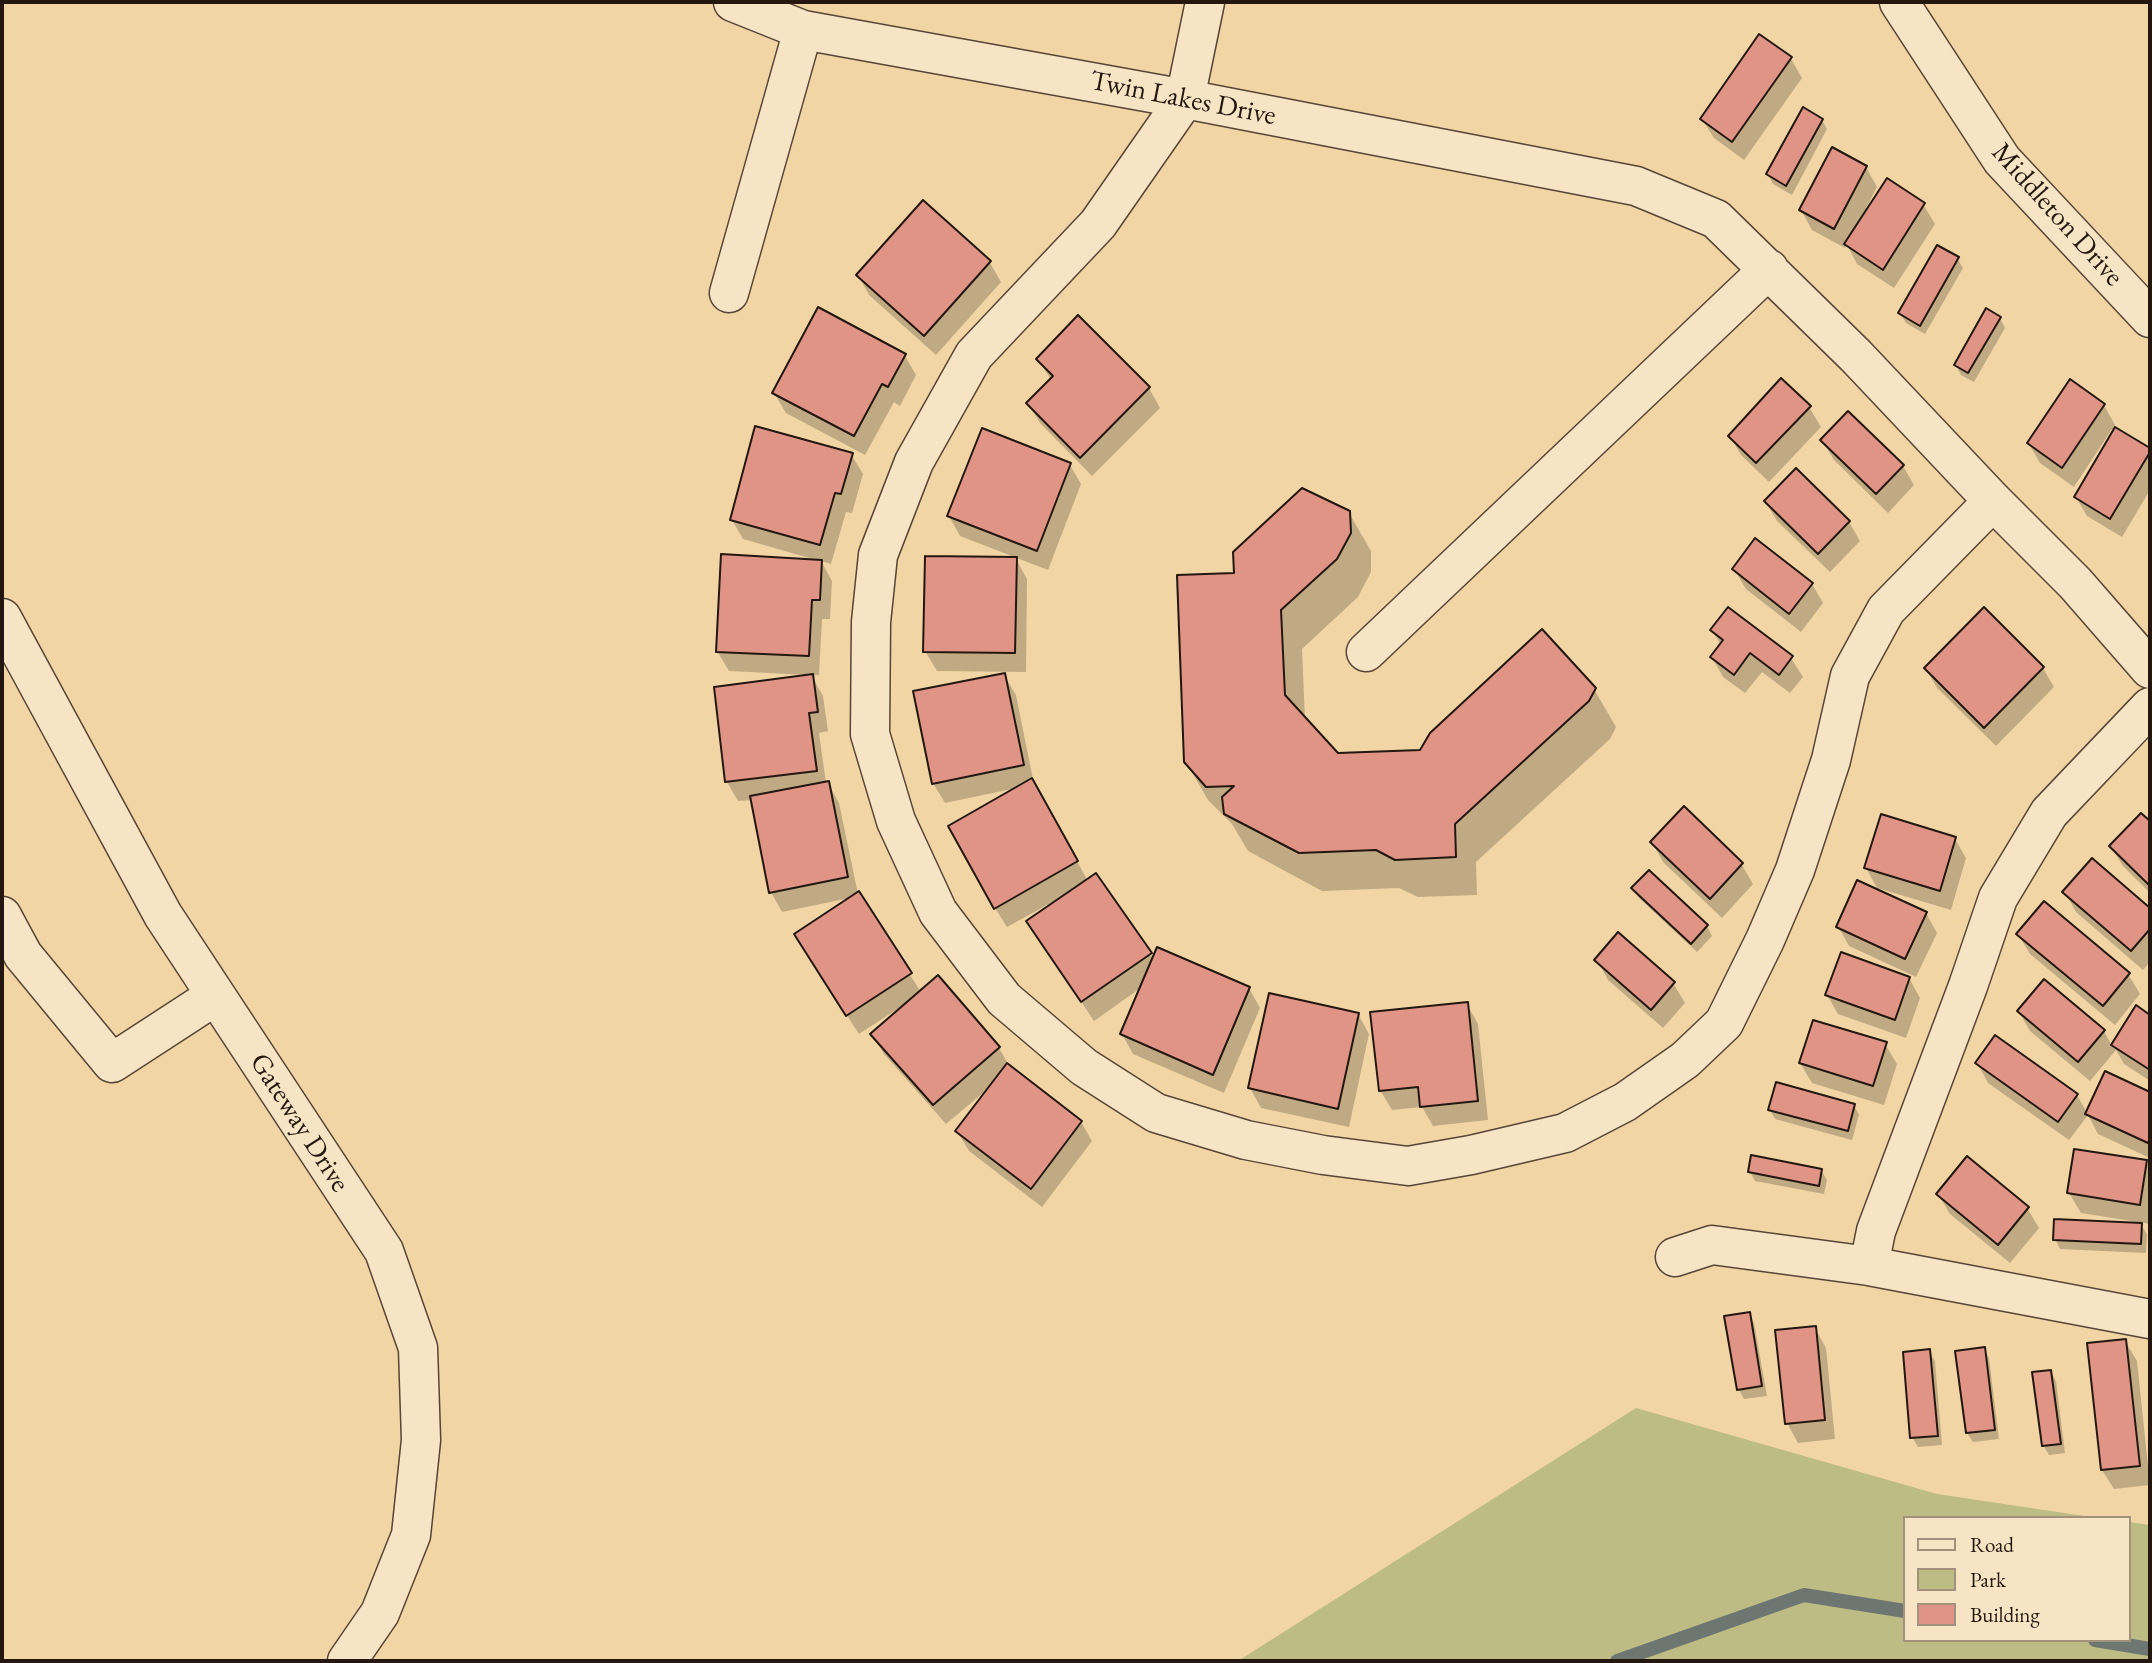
<!DOCTYPE html>
<html>
<head>
<meta charset="utf-8">
<style>
	body { margin:0 }
	#map { position:relative; width:2152px; height:1663px; overflow:hidden; background:#f1d5a5; font-family:"EB Garamond",serif }
	canvas { display:block }
	.frame { position:absolute; inset:0; border:4px solid #241710; pointer-events:none }
	.legend { position:absolute; left:1903px; top:1516px; width:228px; height:126px; box-sizing:border-box; background:#f6e4c4; border:2px solid #a2927c; margin:0; padding:9px 12px; list-style:none; font-size:21px; color:#241710 }
	.legend li { display:flex; align-items:center; gap:14px; height:35px }
	.legend b { width:35px; border:2px solid #a2927c }
</style>
</head>
<body>
<div id="map">
<canvas width="2152" height="1663"></canvas>
<div class="frame"></div>
<ul class="legend">
<li><b style="height:9px;background:#f6e4c4"></b>Road</li>
<li><b style="height:19px;background:#bdbc84"></b>Park</li>
<li><b style="height:19px;background:#df9486"></b>Building</li>
</ul>
</div>
<script>
const context = document.querySelector('canvas').getContext('2d');
context.lineJoin = 'round';
function paint(path, color) {
  context.fillStyle = color;
  context.fill(path, 'evenodd');
}
function poly(rows) {
  const path = new Path2D();
  for (const r of rows) {
    path.moveTo(r[0], r[1]);
    for (let i = 2; i < r.length; i += 2) path.lineTo(r[i], r[i + 1]);
  }
  return path;
}
function trace(path, color, width, dash) {
  context.strokeStyle = color;
  context.lineWidth = width;
  context.lineCap = dash ? 'butt' : 'round';
  context.setLineDash(dash || []);
  context.stroke(path);
}
function label(font, color, halo, rows, align = 'center') {
  context.font = font + ' "EB Garamond",serif';
  context.lineWidth = 5;
  context.setLineDash([]);
  context.textBaseline = 'middle';
  context.strokeStyle = halo;
  context.fillStyle = color;
  for (const [text, x, y, turn = 0] of rows) {
    context.save();
    context.translate(x, y);
    context.rotate((+turn || 0) * Math.PI / 180);
    context.textAlign = isNaN(turn) ? turn : align;
    if (halo) context.strokeText(text, 0, 0);
    context.fillText(text, 0, 0);
    context.restore();
  }
}
const green = poly([
	[1636,1408,1937,1494,2098,1518,1905,1518,1905,1640,2129,1640,2129,1522,2150,1525,2150,1661,1238,1661]
]);
const shadow = poly([
	[1791,59,1802,78,1744,160,1714,138,1702,119],
	[1822,120,1827,129,1792,195,1773,184,1768,174],
	[1866,167,1877,187,1866,208,1923,204,1935,224,1894,288,1857,264,1847,245,1845,248,1812,230,1801,210],
	[923,202,990,263,1001,282,936,355,869,295,858,275],
	[1957,258,1963,268,1925,334,1906,323,1900,313],
	[2000,318,2005,328,1974,382,1961,375,1956,365],
	[905,356,916,375,900,406,894,402,865,455,786,413,774,393],
	[1038,359,1149,388,1160,408,1092,476,1040,423,1028,403,1051,380],
	[2104,405,2115,425,2113,428,2150,450,2150,490,2122,537,2087,516,2076,497,2115,431,2112,429,2074,487,2040,463,2029,444],
	[1809,407,1821,427,1769,482,1741,455,1730,436],
	[1822,440,1903,466,1914,485,1888,513,1834,460],
	[851,454,863,474,852,513,846,512,831,564,821,561,832,581,830,619,822,619,819,675,811,675,823,696,828,731,819,733,826,783,828,783,839,803,858,894,921,992,938,978,999,1048,1010,1067,1081,1122,1092,1141,1042,1207,969,1151,957,1131,990,1087,946,1124,884,1054,872,1034,900,1010,899,1008,859,1034,807,954,850,898,782,912,771,892,753,800,738,801,727,782,808,675,729,671,717,651,816,560,743,539,732,520],
	[1070,465,1081,484,1048,570,960,536,949,516],
	[1766,502,1849,522,1860,541,1830,572,1777,521],
	[1349,513,1371,551,1371,572,1358,597,1302,649,1305,720,1338,755,1421,752,1594,689,1616,727,1610,739,1476,862,1477,895,1418,897,1399,888,1322,891,1248,851,1232,824,1208,800,1186,762,1236,575],
	[1016,559,1027,579,1026,672,937,671,925,651],
	[1734,569,1812,584,1823,603,1801,632,1746,589],
	[1712,630,1791,658,1803,677,1790,693,1762,672,1745,693,1723,677,1712,657,1721,645],
	[1926,668,2043,668,2054,687,1996,746,1937,688],
	[1004,675,1016,695,1034,784,1088,881,1154,960,1249,988,1260,1008,1224,1093,1133,1054,1122,1034,1142,987,1094,1021,1028,922,1057,902,1056,900,1007,927,995,908,1017,788,945,803,933,783],
	[2141,815,2150,824,2150,893,2123,866,2111,847],
	[1955,839,1966,858,1951,910,1877,888,1866,868],
	[1652,842,1742,865,1753,884,1722,918,1663,862],
	[2092,860,2150,910,2150,962,2143,970,2076,912,2065,892],
	[1649,872,1707,926,1712,936,1697,952,1639,898,1633,888],
	[1926,913,1937,933,1916,977,1849,946,1838,926],
	[2018,934,2128,974,2140,994,2115,1025,2030,954],
	[1597,960,1673,983,1685,1003,1663,1028,1608,980],
	[1909,978,1920,998,1906,1038,1838,1014,1827,995],
	[1467,1004,1478,1024,1488,1120,1433,1126,1422,1107,1392,1110,1380,1090],
	[2136,1008,2150,1017,2150,1081,2124,1064,2116,1050,2090,1081,2030,1031,2019,1012,2104,1031,2112,1046],
	[1358,1014,1369,1034,1349,1127,1261,1108,1250,1088],
	[1885,1044,1897,1064,1884,1105,1812,1083,1800,1063],
	[1977,1063,2077,1095,2087,1113,2105,1073,2150,1094,2150,1158,2098,1134,2088,1115,2069,1140,1988,1083],
	[1854,1105,1859,1115,1852,1140,1775,1119,1770,1110],
	[2146,1162,2150,1169,2150,1224,2081,1213,2069,1193],
	[1821,1170,1827,1180,1824,1194,1755,1181,1750,1172],
	[1938,1194,2027,1208,2039,1228,2010,1263,1950,1214],
	[2141,1225,2147,1234,2146,1253,2060,1249,2055,1239],
	[1749,1314,1754,1323,1767,1396,1744,1399,1739,1390],
	[1815,1328,1826,1348,1835,1439,1798,1443,1787,1423],
	[2125,1341,2137,1361,2150,1485,2114,1489,2102,1470],
	[1984,1349,1989,1358,1999,1439,1973,1442,1967,1433],
	[1929,1351,1935,1361,1942,1445,1918,1447,1912,1437],
	[2050,1371,2056,1381,2065,1453,2049,1455,2043,1445]
]);
const stream = poly([
	[2095,1640,2150,1649],
	[1617,1661,1804,1595,1905,1611]
]);
const building = poly([
	[1759,34,1792,57,1732,142,1700,119,1759,34],
	[1803,107,1823,119,1786,186,1766,174,1803,107],
	[1832,147,1867,166,1834,229,1799,210,1832,147],
	[1887,178,1925,203,1883,270,1844,244,1887,178],
	[923,200,991,261,924,336,856,275,923,200],
	[1937,245,1959,257,1920,326,1898,313,1937,245],
	[818,307,906,354,888,387,882,384,854,436,772,393,818,307],
	[1986,308,2001,317,1968,373,1954,365,1986,308],
	[1078,315,1150,387,1080,458,1026,403,1053,376,1036,359,1078,315],
	[1781,378,1811,406,1756,463,1728,436,1781,378],
	[2070,379,2105,404,2062,468,2027,443,2070,379],
	[1848,411,1904,465,1876,494,1820,440,1848,411],
	[755,426,853,453,841,494,835,493,820,545,730,520,755,426],
	[2115,427,2150,448,2150,452,2110,519,2074,497,2115,427],
	[982,428,1071,463,1037,551,947,516,982,428],
	[1796,468,1850,521,1818,554,1764,501,1796,468],
	[1302,488,1350,511,1351,533,1337,559,1281,610,1285,695,1338,753,1420,750,1430,733,1542,629,1596,688,1589,701,1455,824,1456,857,1395,860,1376,850,1299,853,1224,814,1222,797,1234,786,1206,787,1184,762,1177,575,1234,573,1233,552,1302,488],
	[1755,538,1813,583,1789,614,1732,569,1755,538],
	[721,554,822,560,820,600,812,600,809,656,716,652,721,554],
	[925,556,1017,557,1015,653,923,652,925,556],
	[1728,607,1793,656,1779,675,1750,653,1734,675,1710,657,1723,640,1710,630,1728,607],
	[1984,607,2044,667,1984,728,1924,668,1984,607],
	[1005,673,1024,765,932,784,913,691,1005,673],
	[813,674,818,712,809,713,817,771,725,782,714,687,813,674],
	[1032,778,1078,861,994,909,948,826,1032,778],
	[829,781,848,877,769,893,750,796,829,781],
	[1684,806,1743,863,1710,899,1650,842,1684,806],
	[2141,813,2150,821,2150,886,2109,846,2141,813],
	[1881,814,1956,837,1940,891,1864,868,1881,814],
	[2092,858,2150,908,2150,929,2131,951,2062,892,2092,858],
	[1649,870,1708,925,1691,944,1631,888,1649,870],
	[1096,873,1152,953,1081,1002,1026,921,1096,873],
	[1857,880,1927,912,1905,959,1836,927,1857,880],
	[859,891,912,973,846,1016,794,934,859,891],
	[2044,901,2130,973,2103,1006,2016,934,2044,901],
	[1618,932,1675,982,1651,1010,1594,960,1618,932],
	[1157,947,1250,987,1213,1075,1120,1034,1157,947],
	[1841,952,1910,977,1895,1020,1825,995,1841,952],
	[938,975,1000,1047,933,1105,870,1034,938,975],
	[2044,979,2105,1030,2078,1062,2017,1011,2044,979],
	[1269,993,1359,1013,1338,1109,1248,1088,1269,993],
	[1468,1002,1478,1101,1420,1107,1418,1087,1379,1091,1370,1012,1468,1002],
	[2136,1005,2150,1015,2150,1070,2111,1045,2136,1005],
	[1813,1020,1887,1042,1873,1086,1799,1063,1813,1020],
	[1995,1035,2078,1094,2058,1122,1975,1063,1995,1035],
	[1007,1063,1082,1121,1031,1189,955,1131,1007,1063],
	[2105,1071,2150,1092,2150,1138,2148,1143,2085,1114,2105,1071],
	[1776,1082,1855,1104,1848,1131,1768,1110,1776,1082],
	[2074,1149,2147,1160,2140,1205,2067,1193,2074,1149],
	[1751,1155,1822,1169,1819,1186,1748,1172,1751,1155],
	[1967,1156,2029,1207,1998,1245,1936,1194,1967,1156],
	[2054,1219,2142,1223,2141,1244,2053,1240,2054,1219],
	[1750,1312,1762,1386,1737,1390,1724,1316,1750,1312],
	[1816,1326,1825,1420,1785,1424,1775,1330,1816,1326],
	[2126,1339,2140,1466,2101,1470,2087,1343,2126,1339],
	[1985,1347,1995,1430,1966,1433,1955,1351,1985,1347],
	[1930,1349,1938,1436,1910,1438,1903,1352,1930,1349],
	[2051,1370,2061,1444,2042,1446,2032,1372,2051,1370]
]);
const minor = poly([
	[733,2,803,30,1185,99,1636,186,1716,219,1856,356,1993,501,2075,583,2150,669],
	[1205,2,1185,99,1098,224,974,355,914,462,878,555,871,622,870,734,896,821,938,912,1004,999,1084,1067,1156,1113,1246,1140,1323,1155,1408,1166,1471,1155,1565,1133,1625,1102,1685,1060,1724,1023,1765,940,1795,870,1831,760,1850,676,1886,610,1993,501],
	[1899,2,2002,160,2150,318],
	[729,293,803,30],
	[2,618,163,915,384,1251,418,1348,421,1440,411,1535,380,1613,347,1661],
	[1366,652,1769,269],
	[2,916,23,955,112,1063,215,996],
	[1675,1257,1712,1245,1869,1266,2150,1319],
	[1869,1266,1876,1231,1968,986,1998,898,2049,813,2150,707]
]);
const streetNames = [
	["Twin Lakes Drive",1183,99,11],
	["Middleton Drive",2057,215,48],
	["Gateway Drive",299,1123,57]
];
paint(green, '#bdbc84');
paint(shadow, '#0003');
trace(stream, '#6d7671', 14);
paint(building, '#df9486');
trace(building, '#241710', 2);
trace(minor, '#574635', 41);
trace(minor, '#f6e4c4', 38);
label('28px', '#241710', '#f6e4c4', streetNames);
</script>
</body>
</html>
